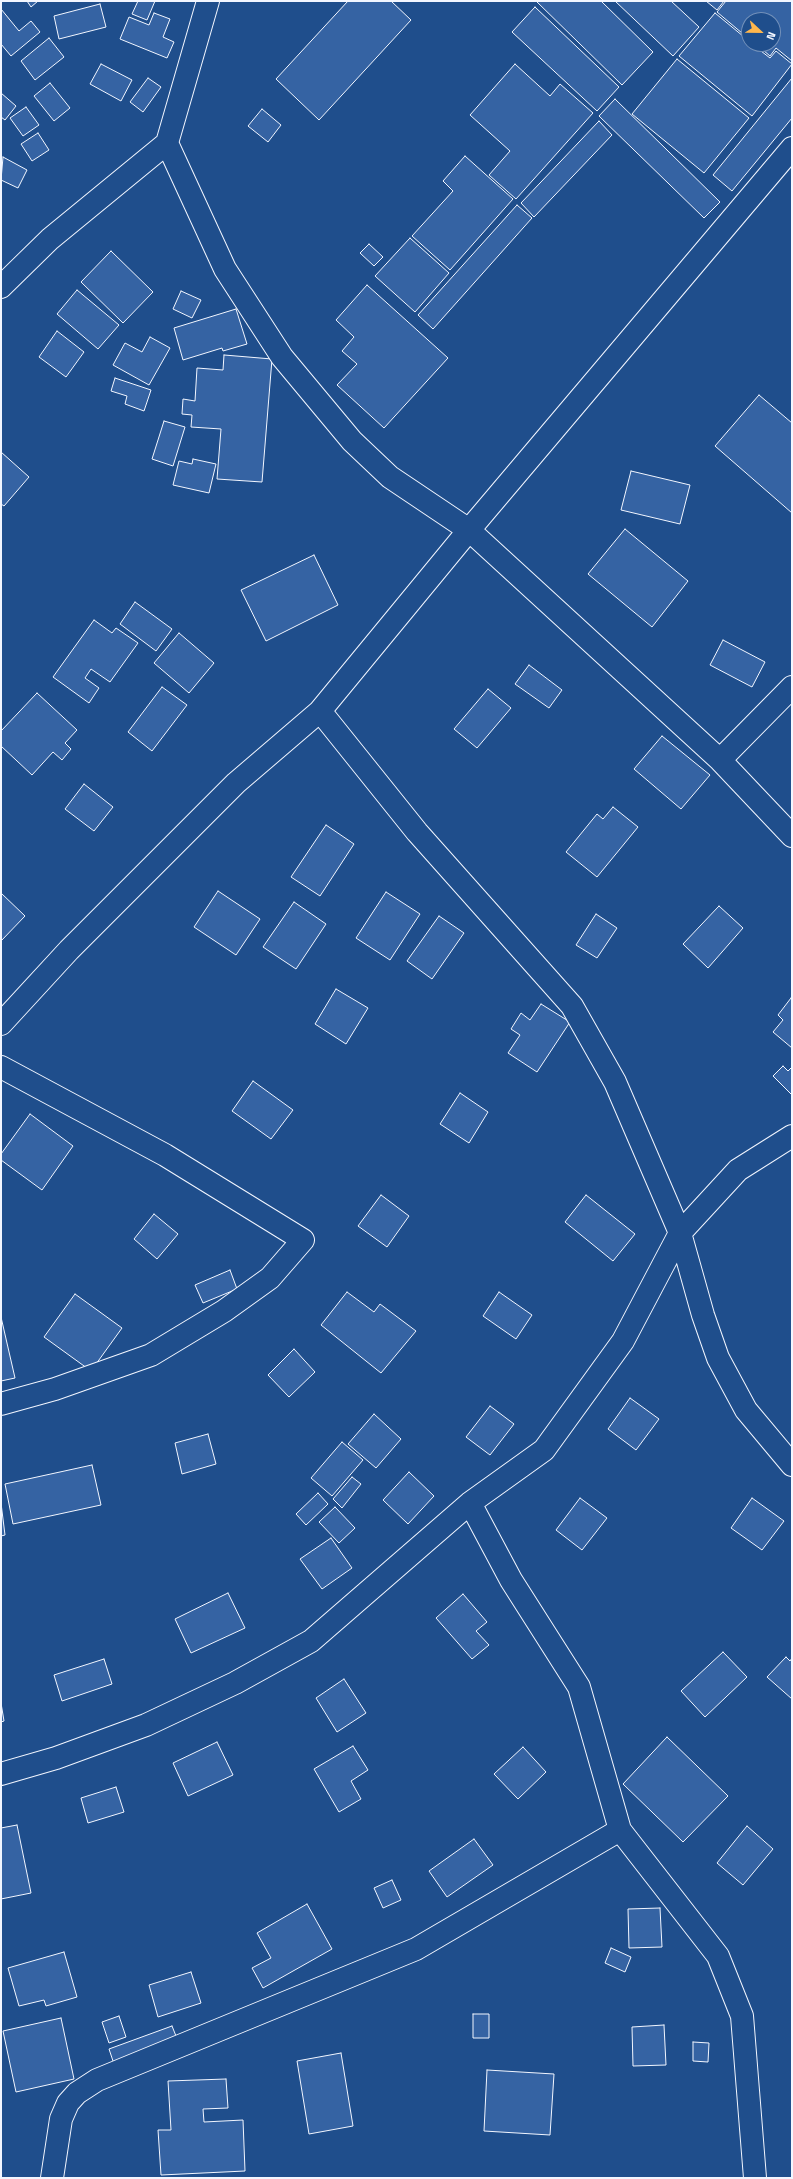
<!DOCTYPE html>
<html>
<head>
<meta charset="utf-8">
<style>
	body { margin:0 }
	#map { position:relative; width:793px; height:2179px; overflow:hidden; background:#1f4e8c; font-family:"Titillium Web",sans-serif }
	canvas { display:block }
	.frame { position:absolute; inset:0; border:2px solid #f2f6ff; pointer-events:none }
	.north { position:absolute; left:741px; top:12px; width:40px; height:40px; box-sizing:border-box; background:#1f4e8c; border:1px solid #7391ba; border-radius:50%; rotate:112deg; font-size:11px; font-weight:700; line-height:16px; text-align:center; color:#f2f6ff }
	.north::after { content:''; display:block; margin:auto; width:14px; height:18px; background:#ffb74d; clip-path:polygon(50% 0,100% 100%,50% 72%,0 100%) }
</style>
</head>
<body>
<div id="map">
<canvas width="793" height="2179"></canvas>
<div class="frame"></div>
<div class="north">N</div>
</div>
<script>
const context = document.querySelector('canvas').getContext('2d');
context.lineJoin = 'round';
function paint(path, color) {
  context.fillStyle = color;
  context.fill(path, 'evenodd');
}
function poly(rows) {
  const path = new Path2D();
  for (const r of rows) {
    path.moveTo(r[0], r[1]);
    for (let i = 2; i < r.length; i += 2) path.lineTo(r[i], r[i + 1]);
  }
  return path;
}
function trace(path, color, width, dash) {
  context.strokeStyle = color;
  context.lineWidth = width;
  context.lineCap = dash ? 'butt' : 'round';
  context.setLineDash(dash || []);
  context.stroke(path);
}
const building = poly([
	[27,1,38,1,31,7,27,1],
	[138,1,155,1,147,20,132,14,138,1],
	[348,1,391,1,411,20,319,120,276,79,348,1],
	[536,1,601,1,653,52,622,85,536,1],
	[615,1,671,1,699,27,673,56,615,1],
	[706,1,724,1,717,10,706,1],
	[726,1,792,1,792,61,776,48,770,56,756,44,773,44,773,20,749,20,749,39,717,12,726,1],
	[100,4,106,27,59,39,54,16,100,4],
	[535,7,619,87,597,111,512,32,535,7],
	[1,9,19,31,31,21,40,32,11,56,1,44,1,9],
	[154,13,170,19,163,37,174,42,167,58,120,39,129,17,149,25,154,13],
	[715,13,749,41,749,44,752,44,770,58,776,51,792,64,752,116,679,56,715,13],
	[49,38,64,57,35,80,21,61,49,38],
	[677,59,749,118,704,173,632,114,677,59],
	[101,64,132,80,121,101,90,84,101,64],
	[515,64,550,96,560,84,593,113,516,199,489,175,510,151,470,115,515,64],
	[148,78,161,87,143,112,130,102,148,78],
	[792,78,792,118,732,191,713,175,792,78],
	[50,83,70,108,54,121,34,96,50,83],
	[1,93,16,106,5,120,1,117,1,93],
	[615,99,720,202,704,218,599,116,615,99],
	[26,107,39,125,23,136,10,118,26,107],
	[262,109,281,125,268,142,248,126,262,109],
	[599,121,612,135,534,217,521,203,599,121],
	[38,133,49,150,32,161,21,144,38,133],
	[465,156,513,199,450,270,412,236,453,191,443,181,465,156],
	[3,157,27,170,18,188,1,180,3,157],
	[517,205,532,218,433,329,418,315,517,205],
	[410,238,449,273,415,312,375,276,410,238],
	[369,244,383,257,374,266,360,253,369,244],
	[111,251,153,292,123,323,81,282,111,251],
	[367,285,448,358,384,428,337,385,357,364,342,351,354,337,336,320,367,285],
	[77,290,119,325,98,349,57,314,77,290],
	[181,291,201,300,192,318,173,309,181,291],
	[236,309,247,344,223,351,222,348,183,360,174,328,236,309],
	[57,331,84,352,66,377,39,357,57,331],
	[150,337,170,348,149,385,113,365,125,343,142,352,150,337],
	[224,355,272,359,262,482,217,479,221,429,191,427,192,415,182,414,183,399,195,401,197,368,223,370,224,355],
	[115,378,151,390,144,411,125,404,127,396,111,391,115,378],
	[759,395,792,423,792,513,715,446,759,395],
	[164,421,185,427,173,466,152,459,164,421],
	[1,452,29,477,4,506,1,504,1,452],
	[193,459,216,464,209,493,173,485,179,461,192,464,193,459],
	[631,471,690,485,680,524,621,510,631,471],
	[625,529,688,581,652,627,588,574,625,529],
	[314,555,338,605,266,641,241,590,314,555],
	[135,602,172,629,156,651,120,624,135,602],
	[94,620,112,633,116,628,138,643,110,682,91,669,85,678,99,688,89,703,53,677,94,620],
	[179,633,214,663,189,693,154,663,179,633],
	[723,640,765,662,752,687,710,665,723,640],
	[529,665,562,690,549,708,515,684,529,665],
	[162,687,187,705,152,751,128,732,162,687],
	[488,689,511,708,477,748,454,729,488,689],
	[37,693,77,730,65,743,71,749,62,760,53,752,32,775,1,746,1,731,37,693],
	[662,736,710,775,681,809,634,769,662,736],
	[84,784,113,807,94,831,65,809,84,784],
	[613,807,638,827,597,877,566,852,597,814,603,819,613,807],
	[326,825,354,844,320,896,291,877,326,825],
	[218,891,260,919,236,955,194,927,218,891],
	[386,892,420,914,390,960,356,938,386,892],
	[1,893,25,916,1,941,1,893],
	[294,902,326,924,296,969,263,947,294,902],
	[719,906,743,928,708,968,683,944,719,906],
	[596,914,617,928,597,958,576,945,596,914],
	[439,916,464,933,432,979,407,961,439,916],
	[336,989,368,1008,346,1044,315,1024,336,989],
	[791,998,792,999,792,1048,773,1032,783,1020,778,1015,791,998],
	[541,1004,570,1022,537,1072,508,1053,520,1035,511,1029,521,1013,530,1020,541,1004],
	[783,1066,788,1071,792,1067,792,1095,773,1076,783,1066],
	[253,1081,293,1110,271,1139,232,1111,253,1081],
	[460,1093,488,1112,469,1143,440,1124,460,1093],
	[30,1114,73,1146,42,1190,1,1160,1,1154,30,1114],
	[381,1195,409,1216,387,1247,358,1226,381,1195],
	[586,1195,635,1234,613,1261,565,1222,586,1195],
	[154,1214,178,1234,157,1259,134,1239,154,1214],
	[230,1270,237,1289,203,1303,195,1285,230,1270],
	[347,1292,374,1312,380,1304,416,1331,381,1373,321,1325,347,1292],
	[499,1292,532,1315,516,1339,483,1316,499,1292],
	[75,1294,122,1328,91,1371,44,1337,75,1294],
	[1,1317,15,1378,1,1381,1,1317],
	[294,1349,315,1372,289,1397,268,1375,294,1349],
	[630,1398,659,1419,636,1450,608,1429,630,1398],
	[490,1406,514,1424,490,1455,466,1437,490,1406],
	[374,1414,401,1439,376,1468,348,1444,374,1414],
	[208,1434,216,1464,182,1474,175,1443,208,1434],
	[342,1442,363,1460,332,1496,311,1478,342,1442],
	[92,1465,101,1505,13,1524,5,1484,92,1465],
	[409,1472,434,1496,408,1524,383,1500,409,1472],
	[352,1477,361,1484,342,1508,333,1499,352,1477],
	[318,1493,328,1504,306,1525,296,1514,318,1493],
	[580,1498,607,1518,582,1550,556,1530,580,1498],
	[752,1498,784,1521,762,1550,731,1528,752,1498],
	[1,1503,5,1535,1,1536,1,1503],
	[335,1507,355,1528,339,1543,319,1522,335,1507],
	[331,1538,352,1568,322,1589,300,1559,331,1538],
	[228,1593,245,1628,191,1653,175,1619,228,1593],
	[463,1594,487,1622,476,1631,489,1645,472,1659,436,1618,463,1594],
	[723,1652,747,1677,705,1717,681,1691,723,1652],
	[786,1657,790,1661,792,1658,792,1699,767,1677,786,1657],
	[104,1659,112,1684,62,1701,54,1675,104,1659],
	[344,1679,366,1713,337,1732,316,1698,344,1679],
	[1,1703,4,1721,1,1722,1,1703],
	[667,1737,728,1796,683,1842,623,1784,667,1737],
	[217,1742,233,1775,188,1796,173,1763,217,1742],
	[353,1746,368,1770,351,1781,361,1799,339,1812,314,1769,353,1746],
	[523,1747,546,1772,518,1799,494,1774,523,1747],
	[116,1787,124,1812,88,1823,81,1798,116,1787],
	[17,1825,31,1893,1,1899,1,1828,17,1825],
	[747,1826,773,1849,743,1885,717,1863,747,1826],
	[474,1839,493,1865,447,1897,429,1871,474,1839],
	[392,1880,401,1900,383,1908,374,1888,392,1880],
	[307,1904,332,1949,263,1988,252,1968,271,1958,257,1933,307,1904],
	[660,1908,662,1947,629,1948,628,1909,660,1908],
	[611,1948,631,1957,625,1972,605,1963,611,1948],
	[64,1952,77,1997,46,2006,44,2000,19,2006,8,1968,64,1952],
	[191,1972,201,2003,158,2017,149,1985,191,1972],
	[473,2014,489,2014,489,2038,473,2038,473,2014],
	[119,2016,126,2037,109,2043,102,2022,119,2016],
	[61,2018,74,2079,16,2092,3,2031,61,2018],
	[664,2025,666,2065,633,2066,632,2027,664,2025],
	[172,2026,178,2041,114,2064,109,2049,172,2026],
	[693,2042,709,2043,708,2062,693,2061,693,2042],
	[341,2053,353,2126,309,2134,297,2061,341,2053],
	[487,2070,554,2074,550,2135,484,2131,487,2070],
	[226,2079,228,2108,203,2109,204,2122,243,2120,245,2171,161,2175,158,2130,171,2130,168,2081,226,2079]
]);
const minor = poly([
	[208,1,167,143,225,269,282,357,352,441,390,477,469,530,720,760,792,836],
	[1,287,50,239,167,143],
	[320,711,417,832,572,1006,615,1082,680,1233,703,1315,718,1358,746,1410,792,1465],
	[720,760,792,687],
	[1,1024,69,950,236,783,320,711,469,530,792,148],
	[1,1067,165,1155,303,1240,270,1278,224,1311,151,1355,55,1389,1,1404],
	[470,1503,511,1580,579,1687,620,1830,718,1956,742,2016,755,2178],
	[1,1774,56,1758,146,1725,235,1683,311,1641,470,1503,544,1450,623,1341,680,1233,738,1170,792,1136],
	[52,2178,61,2119,68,2103,77,2093,97,2080,416,1949,620,1830]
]);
paint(building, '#3563a3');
trace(building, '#f2f6ff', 1);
trace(minor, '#f2f6ff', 24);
trace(minor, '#1f4e8c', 22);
</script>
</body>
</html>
